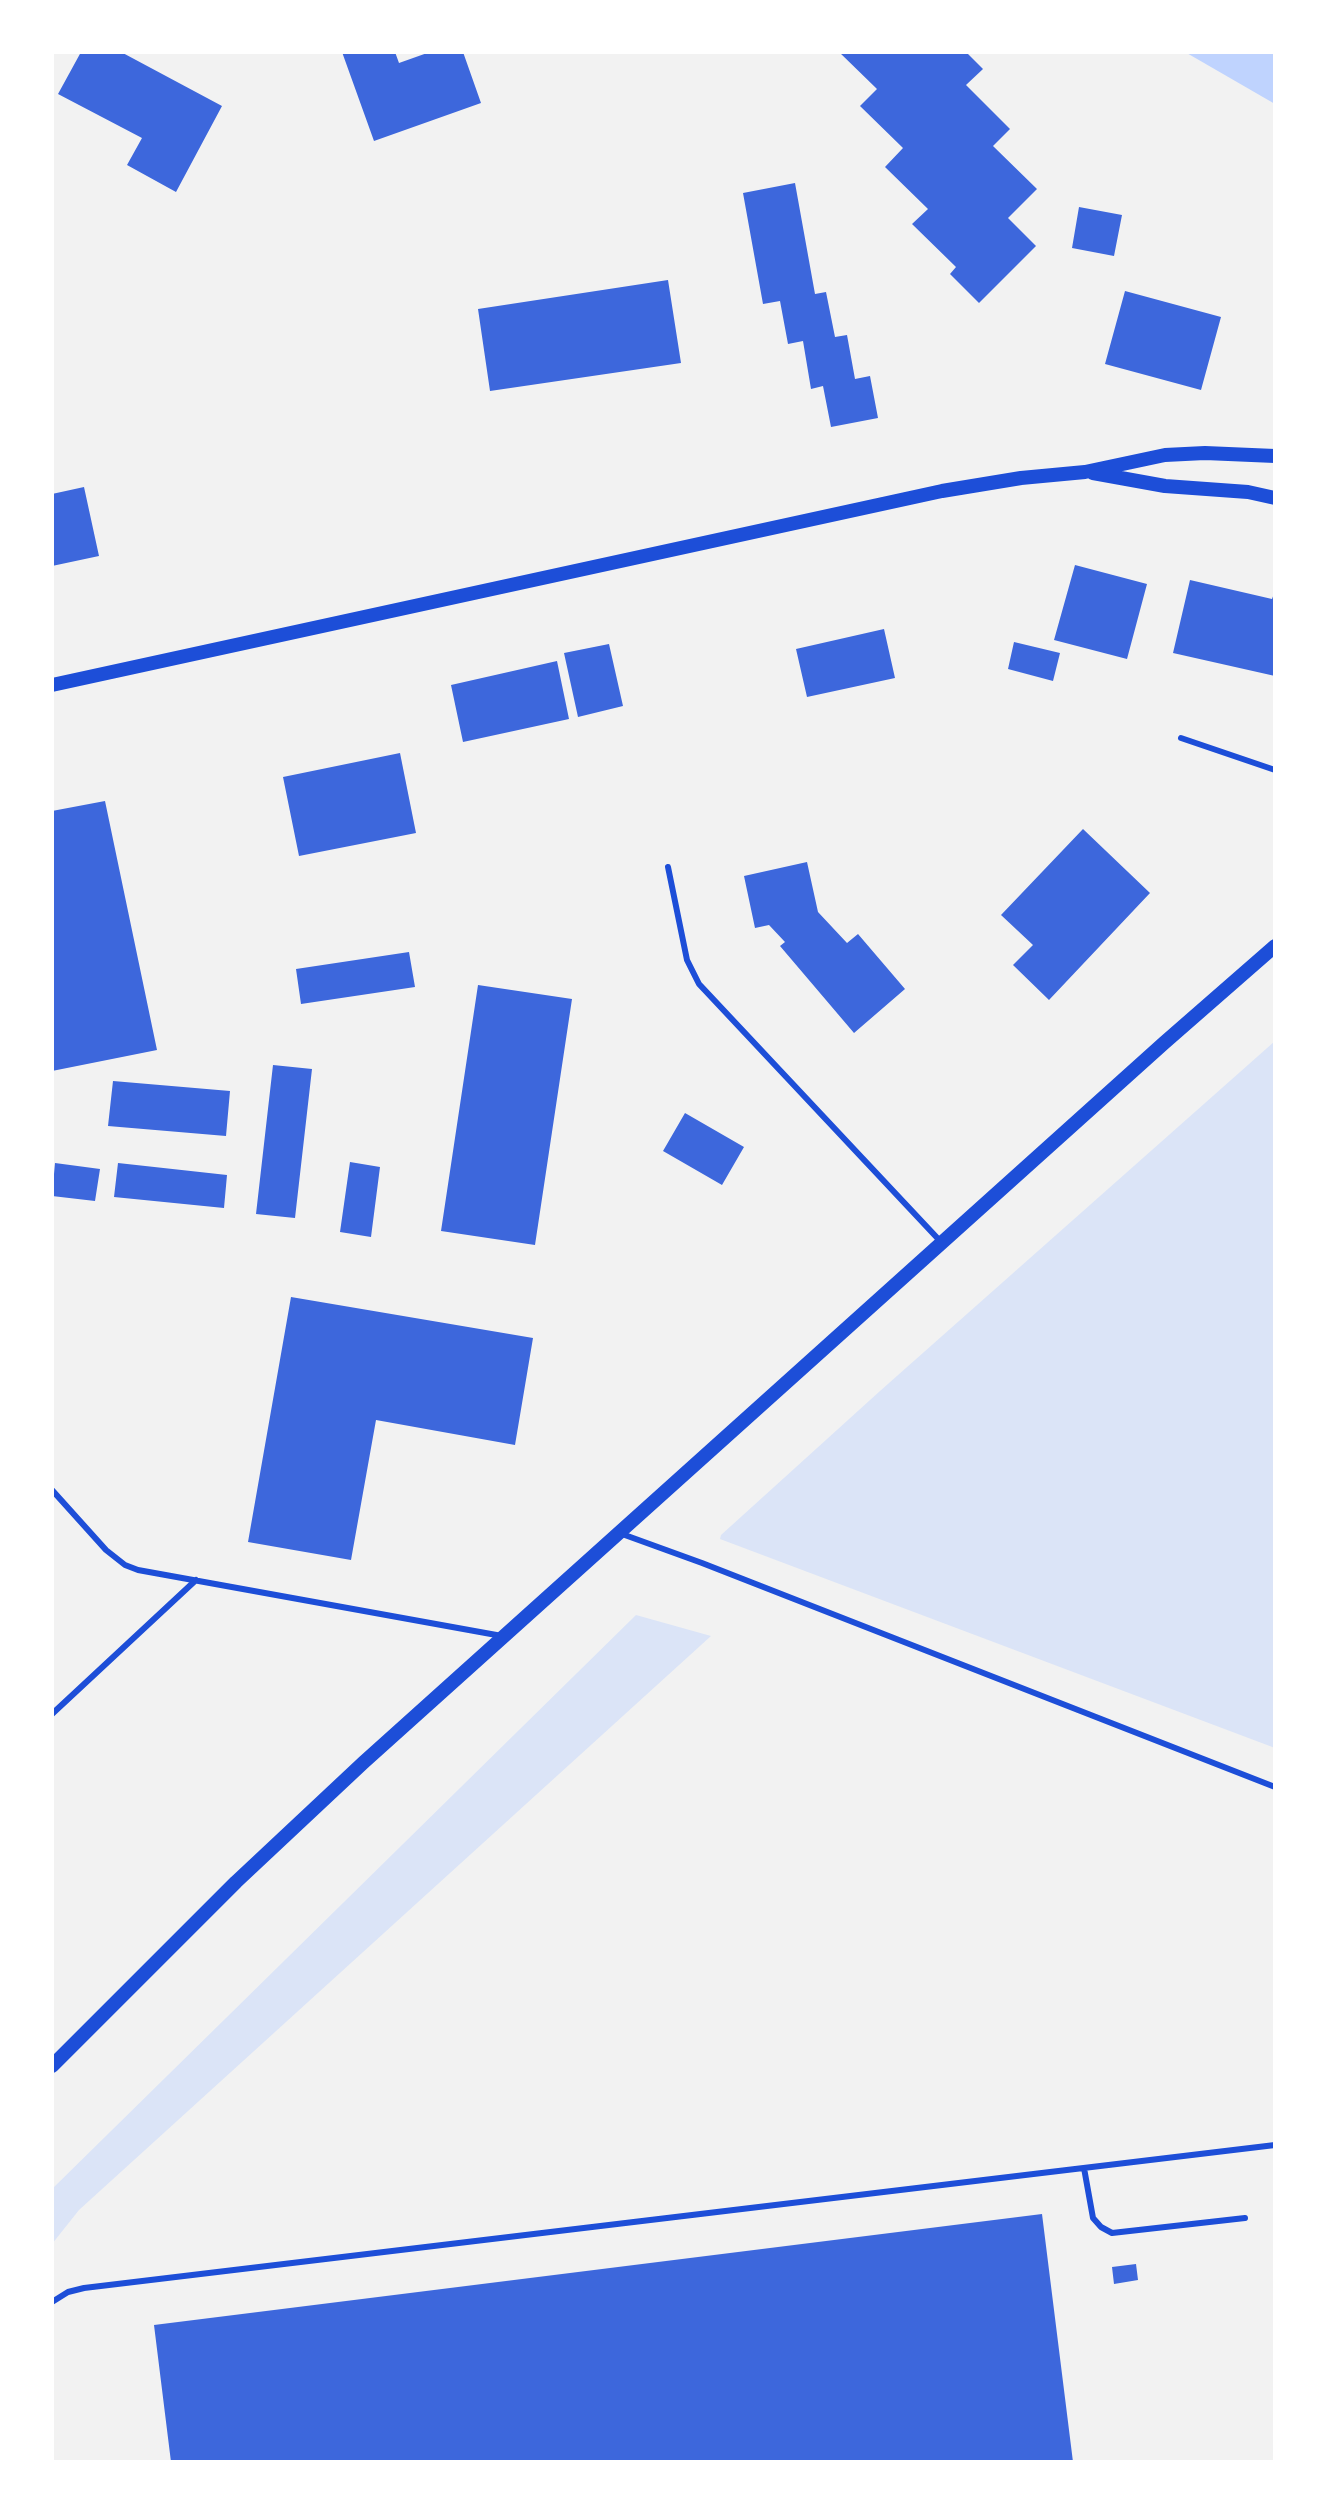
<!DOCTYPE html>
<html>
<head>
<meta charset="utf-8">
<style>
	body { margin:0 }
	#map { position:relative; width:1327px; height:2514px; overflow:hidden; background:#f2f2f2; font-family:Barlow,sans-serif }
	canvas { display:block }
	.frame { position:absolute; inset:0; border:54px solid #fff; pointer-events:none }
</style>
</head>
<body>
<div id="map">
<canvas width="1327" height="2514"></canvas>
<div class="frame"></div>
</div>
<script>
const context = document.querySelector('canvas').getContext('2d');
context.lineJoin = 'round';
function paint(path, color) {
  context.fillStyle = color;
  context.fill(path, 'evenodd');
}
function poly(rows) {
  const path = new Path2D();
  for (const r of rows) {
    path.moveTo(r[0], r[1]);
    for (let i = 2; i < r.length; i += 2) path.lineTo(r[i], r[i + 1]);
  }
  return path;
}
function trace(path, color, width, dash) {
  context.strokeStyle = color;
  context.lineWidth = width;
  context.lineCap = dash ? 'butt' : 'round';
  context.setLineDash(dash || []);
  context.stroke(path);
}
const green = poly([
	[1275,1041,1275,1748,720,1539,721,1535,880,1391],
	[636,1615,711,1636,79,2210,52,2244,52,2189]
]);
const water = poly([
	[1185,52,1275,52,1275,104]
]);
const building = poly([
	[81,52,121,52,222,106,176,192,127,165,142,138,58,94],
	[342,52,395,52,399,63,430,52,463,52,481,103,374,141],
	[839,52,966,52,983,69,966,85,1010,129,993,146,1037,189,1008,218,1036,246,979,303,950,274,956,267,912,224,928,209,885,167,903,148,860,106,877,89],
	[795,183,815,294,826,292,835,337,847,335,855,379,870,376,878,418,831,427,823,386,811,389,803,341,788,344,780,301,763,304,743,193],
	[1079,207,1122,215,1114,256,1072,248],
	[668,280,681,363,490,391,478,309],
	[1125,291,1221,317,1201,390,1105,364],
	[84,487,99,556,52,566,52,494],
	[1075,565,1147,584,1127,659,1054,640],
	[1190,580,1272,599,1275,591,1275,676,1173,653],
	[884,629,895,678,807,697,796,649],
	[1014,642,1060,653,1053,681,1008,669],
	[609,644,623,706,578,717,564,653],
	[557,661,569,719,463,742,451,685],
	[400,753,416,833,299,856,283,777],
	[105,801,157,1050,52,1071,52,811],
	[1083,829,1150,893,1049,1000,1013,965,1033,945,1001,915],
	[807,862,818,912,847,943,858,934,905,989,854,1033,780,946,785,942,769,925,755,928,744,876],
	[409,952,415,987,301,1004,296,969],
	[478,985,572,999,535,1245,441,1231],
	[273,1065,312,1069,295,1218,256,1214],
	[113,1081,230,1091,226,1136,108,1126],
	[685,1113,744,1147,722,1185,663,1151],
	[350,1162,380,1167,371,1237,340,1232],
	[55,1163,100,1169,95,1201,52,1196],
	[118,1163,227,1175,224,1208,114,1197],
	[291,1297,533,1338,515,1445,376,1420,351,1560,248,1542],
	[1042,2214,1073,2462,171,2462,154,2325],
	[1136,2264,1138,2280,1114,2284,1112,2267]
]);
const service = poly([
	[1181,738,1275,770],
	[668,867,687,960,699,984,942,1243],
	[52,1490,106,1550,125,1565,138,1570,502,1636],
	[622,1534,702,1563,1275,1787],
	[52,1714,196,1580],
	[1084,2168,1093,2218,1101,2227,1112,2233,1245,2218],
	[52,2302,68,2292,84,2288,1275,2145]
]);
const tertiary = poly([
	[1093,473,1165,486,1248,492,1275,498],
	[52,685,942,491,1021,478,1085,472,1165,455,1205,453,1275,456],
	[52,2066,236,1882,364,1762,1164,1043,1275,946]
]);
paint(green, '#dbe4f7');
paint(water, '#bfd3fe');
paint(building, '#3d67dc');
trace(service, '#1d4ed8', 6);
trace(tertiary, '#1d4ed8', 14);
</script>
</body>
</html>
